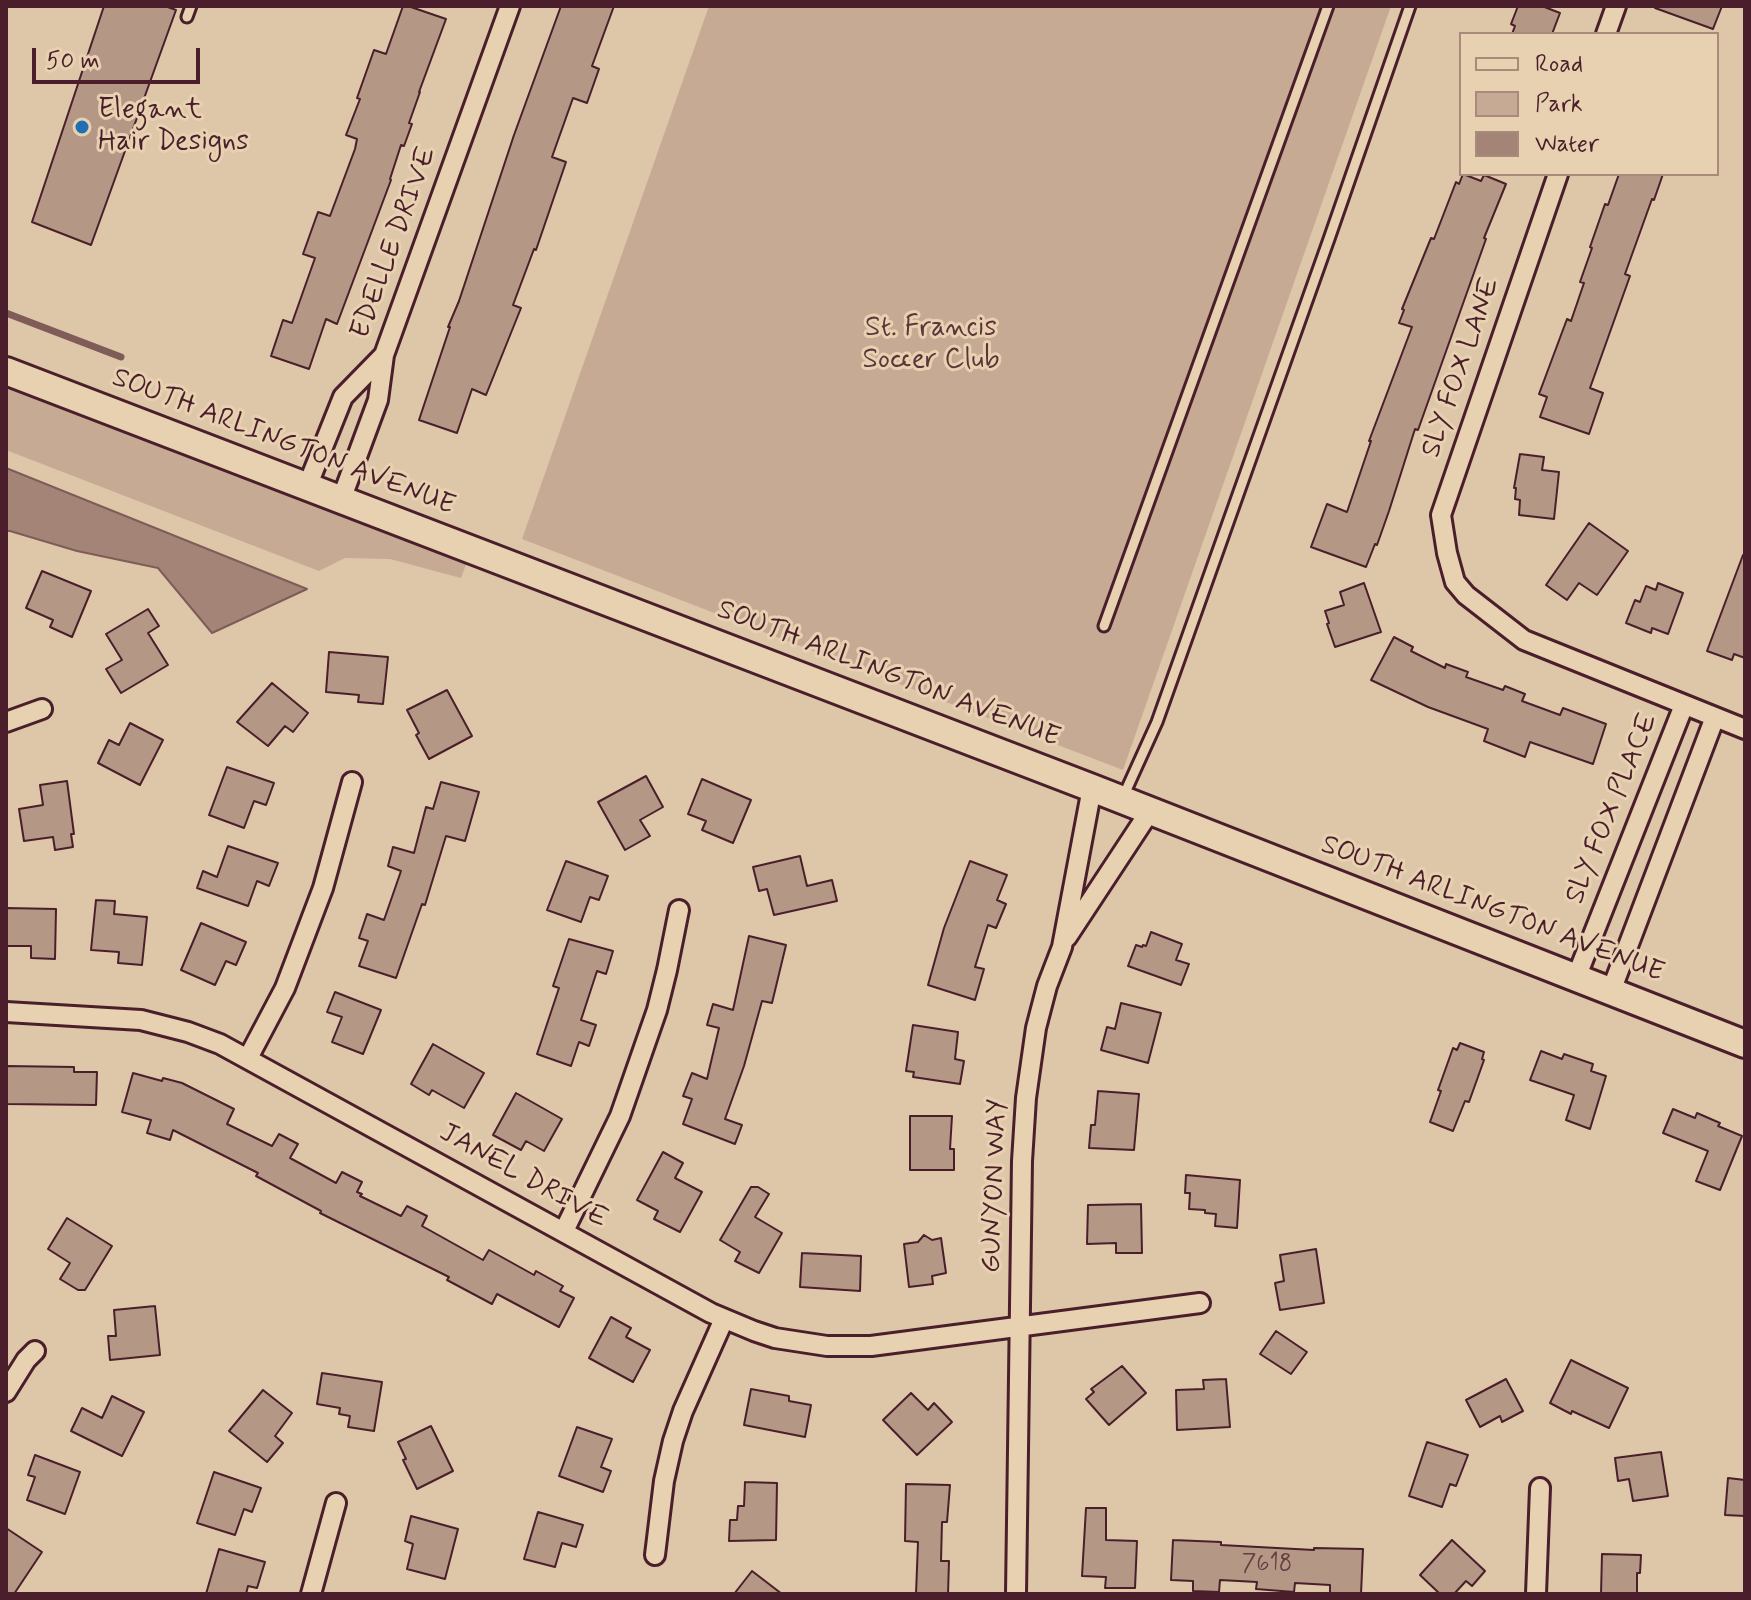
<!DOCTYPE html>
<html>
<head>
<meta charset="utf-8">
<style>
	body { margin:0 }
	#map { position:relative; width:1751px; height:1600px; overflow:hidden; background:#dec6a9; font-family:Mynerve,sans-serif }
	canvas { display:block }
	.frame { position:absolute; inset:0; border:8px solid #4a1f2b; pointer-events:none }
	.legend { position:absolute; left:1459px; top:32px; width:260px; height:144px; box-sizing:border-box; background:#e8d1b1; border:2px solid #a98a7b; margin:0; padding:10px 14px; list-style:none; font-size:24px; color:#4a1f2b }
	.legend li { display:flex; align-items:center; gap:16px; height:40px }
	.legend b { width:40px; border:2px solid #a98a7b }
	.scale { position:absolute; left:32px; top:48px; width:168px; height:36px; box-sizing:border-box; border:4px solid #4a1f2b; border-top:0; padding-left:10px; font-size:24px; line-height:28px; white-space:nowrap; color:#4a1f2b; -webkit-text-stroke:6px #e8d1b1; paint-order:stroke }
</style>
</head>
<body>
<div id="map">
<canvas width="1751" height="1600"></canvas>
<div class="frame"></div>
<ul class="legend">
<li><b style="height:10px;background:#e8d1b1"></b>Road</li>
<li><b style="height:22px;background:#c6aa94"></b>Park</li>
<li><b style="height:22px;background:#a48477"></b>Water</li>
</ul>
<div class="scale">50 m</div>
</div>
<script>
const context = document.querySelector('canvas').getContext('2d');
context.lineJoin = 'round';
function paint(path, color) {
  context.fillStyle = color;
  context.fill(path, 'evenodd');
}
function poly(rows) {
  const path = new Path2D();
  for (const r of rows) {
    path.moveTo(r[0], r[1]);
    for (let i = 2; i < r.length; i += 2) path.lineTo(r[i], r[i + 1]);
  }
  return path;
}
function trace(path, color, width, dash) {
  context.strokeStyle = color;
  context.lineWidth = width;
  context.lineCap = dash ? 'butt' : 'round';
  context.setLineDash(dash || []);
  context.stroke(path);
}
function label(font, color, halo, rows, align = 'center') {
  context.font = font + ' Mynerve,sans-serif';
  context.lineWidth = 6;
  context.setLineDash([]);
  context.textBaseline = 'middle';
  context.strokeStyle = halo;
  context.fillStyle = color;
  for (const [text, x, y, turn = 0] of rows) {
    context.save();
    context.translate(x, y);
    context.rotate((+turn || 0) * Math.PI / 180);
    context.textAlign = isNaN(turn) ? turn : align;
    if (halo) context.strokeText(text, 0, 0);
    context.fillText(text, 0, 0);
    context.restore();
  }
}
const green = poly([
	[709,6,1391,6,1123,770,522,539],
	[6,385,270,481,468,559,461,578,390,559,345,558,319,571,6,450]
]);
const water = poly([
	[6,468,307,589,212,633,158,568,77,551,10,531,6,531,6,468]
]);
const stream = poly([
	[6,313,121,357]
]);
const building = poly([
	[104,6,165,6,176,10,91,245,32,222,104,6],
	[403,6,408,6,446,19,419,92,420,92,409,123,412,124,404,146,401,145,390,179,391,180,337,324,326,319,309,369,271,356,283,320,292,323,315,258,303,254,318,212,330,216,355,149,357,139,346,135,360,99,357,98,374,50,386,54,403,6],
	[561,6,614,6,592,66,599,69,587,103,573,98,552,157,566,162,536,250,534,249,513,305,521,308,486,395,472,389,457,433,419,420,450,327,448,327,459,301,514,135,561,6],
	[1518,6,1542,6,1560,13,1552,34,1512,34,1515,26,1511,24,1518,6],
	[1656,6,1722,6,1713,29,1655,8,1656,6],
	[1463,174,1481,181,1484,175,1506,184,1484,238,1486,239,1418,430,1415,429,1389,511,1377,545,1375,544,1366,567,1311,547,1327,504,1347,512,1371,441,1369,441,1412,327,1399,323,1404,310,1402,309,1431,238,1434,239,1456,182,1459,184,1463,174],
	[1619,174,1663,174,1654,200,1652,199,1625,274,1630,276,1590,388,1603,393,1589,434,1540,417,1547,397,1539,394,1567,319,1571,321,1584,283,1580,282,1592,248,1590,247,1605,204,1608,205,1619,174],
	[1520,454,1544,457,1542,470,1559,472,1554,519,1519,515,1520,500,1515,499,1516,488,1514,488,1520,454],
	[1589,523,1628,551,1597,595,1579,583,1567,600,1546,585,1589,523],
	[1743,555,1745,555,1745,658,1734,654,1732,660,1707,651,1743,555],
	[42,571,91,591,72,637,50,627,53,620,26,608,42,571],
	[1364,583,1381,632,1335,647,1327,624,1329,623,1325,611,1344,605,1340,592,1364,583],
	[1658,583,1683,593,1668,634,1652,628,1651,633,1626,623,1635,600,1640,602,1646,586,1656,590,1658,583],
	[148,609,159,626,148,633,168,665,121,693,106,669,122,660,106,634,148,609],
	[1394,637,1413,647,1411,651,1445,668,1446,664,1468,672,1466,677,1503,690,1505,686,1525,694,1522,701,1560,715,1563,708,1606,724,1593,764,1530,742,1525,757,1484,741,1488,729,1428,707,1371,680,1394,637],
	[329,652,388,657,383,704,358,702,359,695,326,692,329,652],
	[272,683,308,713,293,732,285,726,268,746,237,722,272,683],
	[447,690,472,736,429,759,416,735,419,733,407,710,447,690],
	[130,723,163,740,140,785,98,763,109,740,119,745,130,723],
	[227,767,274,783,266,805,254,801,244,828,209,815,227,767],
	[646,776,663,807,640,820,650,836,625,850,598,802,646,776],
	[702,779,751,800,733,843,702,830,706,821,688,814,702,779],
	[67,781,74,834,71,834,73,847,55,850,53,837,24,841,19,809,43,805,40,785,67,781],
	[441,782,479,792,465,841,446,836,425,905,422,904,396,978,359,966,368,941,359,938,367,914,384,920,401,871,388,866,393,847,414,853,426,807,433,809,441,782],
	[228,846,278,863,269,886,257,881,248,906,197,888,203,871,217,877,228,846],
	[800,856,807,886,832,880,837,901,774,915,767,889,759,891,753,867,800,856],
	[566,861,608,876,599,900,590,897,581,922,547,910,566,861],
	[970,861,1007,875,997,900,1006,904,996,928,988,925,975,967,984,969,975,1000,928,985,944,928,970,861],
	[96,900,115,901,114,914,147,917,142,965,118,963,119,952,91,950,96,900],
	[6,908,56,909,55,959,31,958,31,946,6,946,6,908],
	[201,923,246,942,236,965,226,961,215,985,181,970,201,923],
	[1151,932,1182,944,1176,960,1189,964,1181,985,1128,966,1136,945,1142,947,1143,945,1146,946,1151,932],
	[749,936,786,945,772,1003,762,1001,744,1066,725,1119,742,1125,735,1144,683,1124,692,1099,683,1096,692,1073,707,1079,719,1028,707,1025,713,1004,733,1010,749,936],
	[569,939,613,951,606,974,597,971,581,1020,596,1025,589,1046,579,1042,571,1066,537,1054,559,988,553,986,569,939],
	[335,992,381,1010,363,1054,332,1042,342,1017,327,1012,335,992],
	[1121,1003,1161,1013,1148,1063,1101,1050,1107,1027,1115,1029,1121,1003],
	[913,1025,958,1032,955,1059,964,1061,960,1084,913,1077,914,1072,906,1071,913,1025],
	[1460,1043,1484,1052,1482,1059,1484,1060,1469,1102,1465,1101,1453,1131,1430,1122,1441,1091,1438,1090,1453,1048,1457,1050,1460,1043],
	[433,1044,484,1073,464,1108,432,1090,429,1095,411,1084,433,1044],
	[1541,1051,1562,1059,1564,1054,1593,1064,1591,1071,1606,1076,1590,1129,1566,1120,1574,1095,1530,1080,1541,1051],
	[6,1066,74,1067,74,1072,97,1072,96,1105,6,1104,6,1066],
	[133,1073,162,1081,163,1078,182,1083,234,1109,227,1124,272,1146,279,1134,298,1144,290,1158,336,1183,342,1172,362,1182,357,1192,362,1194,360,1196,401,1216,407,1206,427,1216,422,1226,483,1260,489,1250,534,1275,536,1271,563,1286,560,1291,574,1298,559,1327,497,1294,492,1304,447,1280,449,1277,320,1213,321,1211,256,1176,258,1173,173,1130,170,1140,147,1133,151,1120,122,1112,133,1073],
	[1098,1091,1139,1094,1134,1150,1089,1148,1091,1125,1095,1125,1098,1091],
	[516,1093,562,1119,544,1151,526,1141,521,1150,493,1135,516,1093],
	[1673,1109,1695,1118,1697,1113,1720,1123,1718,1126,1742,1136,1720,1190,1696,1181,1708,1151,1663,1133,1673,1109],
	[910,1116,952,1116,950,1149,954,1149,954,1170,910,1170,910,1116],
	[663,1152,683,1163,675,1178,702,1192,680,1232,654,1219,658,1211,637,1200,663,1152],
	[1186,1175,1240,1180,1237,1228,1215,1226,1216,1214,1205,1213,1205,1210,1189,1209,1190,1193,1185,1193,1186,1175],
	[751,1187,758,1187,769,1194,755,1217,782,1233,759,1273,735,1261,740,1252,720,1240,751,1187],
	[1141,1204,1142,1253,1116,1253,1116,1243,1087,1244,1088,1205,1141,1204],
	[67,1218,112,1246,85,1290,78,1290,60,1279,70,1263,48,1249,67,1218],
	[924,1235,932,1240,941,1238,946,1273,932,1276,933,1284,909,1287,904,1244,918,1242,924,1235],
	[1316,1249,1324,1303,1280,1310,1275,1283,1284,1281,1280,1255,1316,1249],
	[802,1253,861,1256,860,1291,800,1287,802,1253],
	[155,1306,160,1355,110,1360,108,1336,116,1336,114,1310,155,1306],
	[611,1317,631,1328,626,1337,650,1350,633,1382,589,1358,611,1317],
	[1276,1331,1307,1352,1291,1374,1260,1354,1276,1331],
	[1571,1360,1628,1388,1609,1428,1572,1411,1571,1414,1550,1403,1571,1360],
	[1122,1366,1146,1393,1109,1425,1086,1399,1094,1392,1091,1389,1122,1366],
	[322,1373,382,1382,374,1431,348,1427,350,1416,339,1414,340,1408,317,1404,322,1373],
	[1226,1379,1230,1427,1177,1430,1176,1390,1204,1389,1203,1380,1226,1379],
	[1506,1379,1523,1411,1502,1422,1500,1416,1480,1427,1466,1400,1506,1379],
	[751,1389,789,1396,789,1401,811,1405,805,1437,744,1425,751,1389],
	[263,1390,292,1413,275,1436,283,1443,267,1462,229,1431,263,1390],
	[911,1393,928,1410,934,1403,952,1422,917,1455,883,1420,911,1393],
	[112,1396,144,1412,122,1456,71,1431,82,1408,102,1418,112,1396],
	[431,1426,453,1471,417,1489,403,1460,406,1459,398,1442,431,1426],
	[577,1427,612,1439,601,1467,611,1471,603,1492,559,1476,577,1427],
	[1427,1442,1468,1455,1456,1486,1450,1484,1442,1507,1409,1496,1427,1442],
	[1661,1452,1668,1496,1633,1501,1629,1479,1618,1481,1615,1458,1661,1452],
	[35,1455,80,1472,65,1514,27,1500,35,1477,28,1475,35,1455],
	[214,1472,261,1488,252,1512,244,1509,235,1535,197,1523,214,1472],
	[1728,1478,1745,1480,1745,1516,1725,1515,1728,1478],
	[745,1482,777,1483,776,1540,729,1541,730,1520,737,1520,738,1506,744,1506,745,1482],
	[906,1484,950,1485,947,1522,942,1522,941,1561,949,1561,948,1594,916,1594,918,1542,905,1541,906,1484],
	[1086,1508,1106,1508,1106,1540,1137,1541,1135,1588,1105,1588,1106,1577,1082,1576,1086,1508],
	[538,1512,583,1525,576,1547,562,1543,555,1567,524,1559,538,1512],
	[411,1516,458,1529,445,1579,407,1569,413,1544,405,1541,411,1516],
	[6,1528,42,1552,14,1594,6,1594,6,1528],
	[1173,1540,1221,1542,1221,1545,1314,1550,1314,1548,1363,1549,1361,1594,1330,1594,1330,1585,1295,1583,1294,1592,1256,1589,1257,1582,1220,1580,1219,1592,1193,1591,1193,1581,1171,1580,1173,1540],
	[1452,1540,1485,1571,1472,1586,1466,1581,1454,1594,1440,1594,1420,1575,1452,1540],
	[219,1549,265,1562,257,1588,248,1586,246,1594,206,1594,219,1549],
	[1602,1554,1641,1555,1640,1573,1637,1573,1637,1594,1601,1594,1602,1554],
	[752,1571,782,1594,734,1594,752,1571]
]);
const lane = poly([
	[187,17,191,6],
	[1104,626,1328,6],
	[1123,797,1157,722,1329,239,1410,6]
]);
const street = poly([
	[1606,34,1616,6],
	[1558,174,1441,515,1447,553,1455,582,1466,595,1524,640,1745,729],
	[307,487,343,397,384,355],
	[341,500,378,400,384,355,510,6],
	[6,722,42,709],
	[1067,937,1150,811],
	[1576,978,1684,705],
	[1611,991,1715,717],
	[6,1012,141,1020,188,1032,220,1044,711,1313,754,1331,775,1338,827,1346,871,1346,1200,1303],
	[248,1058,285,988,323,888,352,782],
	[564,1231,620,1116,657,1010,667,970,679,910],
	[6,1392,26,1360,35,1351],
	[655,1555,664,1481,673,1441,683,1411,724,1319],
	[311,1594,336,1503],
	[1016,1594,1022,1161,1026,1098,1036,1028,1047,986,1062,947,1092,788],
	[1536,1594,1540,1488]
]);
const secondary = poly([
	[6,371,1092,788,1745,1044]
]);
const markers = [
	[82,127,8,"#1f6fb2"]
];
const numberNames = [
	["7618",1267,1565]
];
const poiNames = [
	["Elegant",98,111],
	["Hair Designs",98,143]
];
const streetNames = [
	["EDELLE DRIVE",395,243,-70],
	["SLY FOX LANE",1462,368,-71],
	["SOUTH ARLINGTON AVENUE",283,443,21],
	["SOUTH ARLINGTON AVENUE",888,675,21],
	["SLY FOX PLACE",1613,809,-68],
	["SOUTH ARLINGTON AVENUE",1492,910,21],
	["JANEL DRIVE",523,1177,29],
	["GUNYON WAY",996,1186,-88]
];
const parkNames = [
	["St. Francis",931,329],
	["Soccer Club",931,361]
];
paint(green, '#c6aa94');
paint(water, '#a48477');
trace(water, '#805c59', 2);
trace(stream, '#805c59', 7);
paint(building, '#b49785');
trace(building, '#4a1f2b', 2);
trace(lane, '#4a1f2b', 15);
trace(street, '#4a1f2b', 24);
trace(secondary, '#4a1f2b', 32);
trace(lane, '#e8d1b1', 9);
trace(street, '#e8d1b1', 18);
trace(secondary, '#e8d1b1', 26);
for (const [x, y, r, color] of markers) {
  const dot = new Path2D();
  dot.arc(x, y, r, 0, 2 * Math.PI);
  context.fillStyle = color;
  context.fill(dot);
  trace(dot, '#e8d1b1', 3);
}
label('24px', '#643d42', null, numberNames);
label('28px', '#4a1f2b', '#e8d1b1', poiNames, 'left');
label('28px', '#4a1f2b', '#e8d1b1', streetNames);
label('28px', '#5d343b', '#e8d1b1', parkNames);
</script>
</body>
</html>
